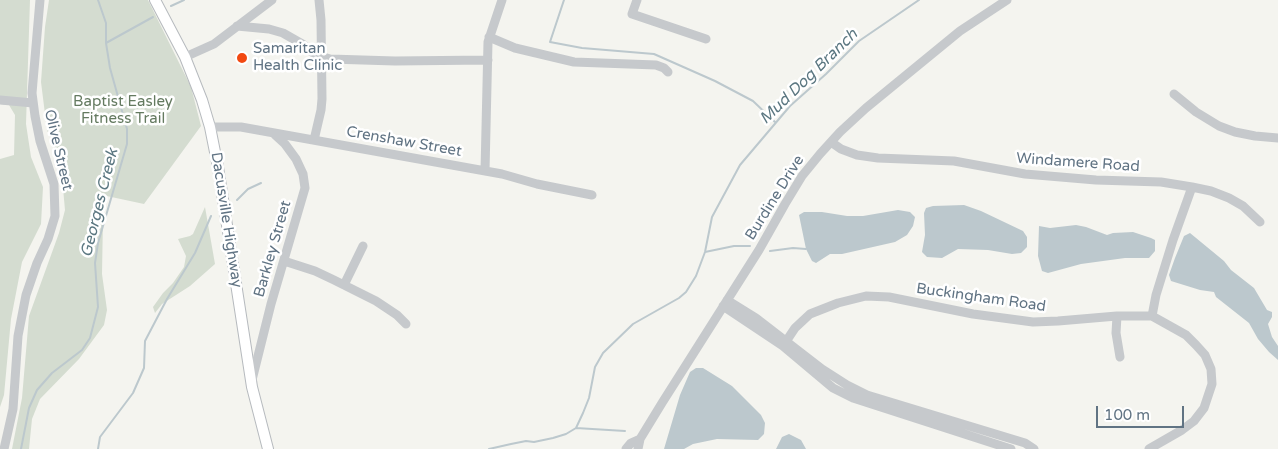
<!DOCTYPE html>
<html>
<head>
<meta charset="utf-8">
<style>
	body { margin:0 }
	#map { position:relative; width:1278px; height:449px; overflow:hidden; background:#f4f4ef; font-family:"Varela Round",sans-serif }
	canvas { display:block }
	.scale { position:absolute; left:1096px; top:406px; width:88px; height:22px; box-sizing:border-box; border:2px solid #607383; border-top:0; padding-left:6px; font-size:15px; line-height:18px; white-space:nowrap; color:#607383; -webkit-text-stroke:4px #fff; paint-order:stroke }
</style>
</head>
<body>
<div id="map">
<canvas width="1278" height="449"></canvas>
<div class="scale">100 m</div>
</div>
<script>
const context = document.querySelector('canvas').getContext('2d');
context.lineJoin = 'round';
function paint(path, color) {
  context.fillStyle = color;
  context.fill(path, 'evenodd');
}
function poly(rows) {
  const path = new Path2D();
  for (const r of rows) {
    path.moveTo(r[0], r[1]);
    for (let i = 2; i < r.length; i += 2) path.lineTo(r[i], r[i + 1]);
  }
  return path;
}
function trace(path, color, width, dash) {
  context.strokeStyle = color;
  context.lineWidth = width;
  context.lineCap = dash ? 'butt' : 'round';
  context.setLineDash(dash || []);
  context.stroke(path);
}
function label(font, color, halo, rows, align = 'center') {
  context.font = font + ' "Varela Round",sans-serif';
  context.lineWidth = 5;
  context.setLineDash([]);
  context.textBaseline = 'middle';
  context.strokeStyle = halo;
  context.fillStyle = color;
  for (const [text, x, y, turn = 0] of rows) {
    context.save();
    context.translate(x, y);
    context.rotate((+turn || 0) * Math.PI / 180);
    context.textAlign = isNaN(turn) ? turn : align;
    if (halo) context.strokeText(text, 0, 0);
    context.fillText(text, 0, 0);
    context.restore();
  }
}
const green = poly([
	[0,0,30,0,26,124,31,157,43,187,41,224,22,262,11,319,4,395,0,407,0,159,14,155,15,115,9,105,0,104],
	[49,0,148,0,191,87,201,126,144,204,102,195,103,218,102,274,107,310,104,325,79,359,40,399,32,419,29,449,12,449,22,398,29,316,59,233,65,210,62,177,57,155,47,130,41,82,45,27],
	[205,207,215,264,190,286,162,304,155,313,153,307,163,293,173,283,184,267,186,256,178,239,190,236,193,234]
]);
const water = poly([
	[964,205,981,211,1023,231,1027,237,1027,247,1021,253,1012,254,988,250,958,249,942,258,927,257,922,252,925,235,924,213,926,208,933,206],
	[898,210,910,212,915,217,913,226,907,235,895,242,842,254,830,254,816,263,812,261,806,249,799,215,804,212,822,212,847,216,863,216],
	[1076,225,1086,227,1107,235,1113,233,1133,232,1151,238,1155,240,1155,251,1149,258,1125,258,1081,264,1048,273,1042,271,1038,256,1039,226,1050,228],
	[1190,233,1224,261,1231,270,1254,288,1267,310,1272,312,1272,317,1268,324,1272,337,1278,346,1278,360,1269,352,1258,339,1249,323,1216,297,1214,292,1200,290,1171,281,1169,275,1175,258,1184,236],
	[696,368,703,368,732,386,761,415,765,423,764,434,758,440,717,439,693,444,684,449,664,449,680,395,690,372],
	[789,434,801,440,806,449,776,449,782,437]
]);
const stream = poly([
	[564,0,550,42,582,48,654,54,715,81,753,101,775,122],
	[171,6,184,0],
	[106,43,153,17],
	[237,200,248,189,261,183],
	[770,251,793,248,806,249],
	[705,252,734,246,750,246],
	[576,428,625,431],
	[21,449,29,408,37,390,52,373,82,350,90,338,98,307,95,263,98,243,127,144,127,129,110,68,106,43,106,23,98,0],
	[98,449,100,437,133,393,144,368,145,341,167,299,195,253,211,216],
	[489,449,511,444,526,441,534,442,553,438,566,434,576,428,583,413,589,398,595,367,603,353,633,324,679,298,686,292,696,276,705,252,712,217,740,165,790,106,826,74,859,41,919,0]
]);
const minor = poly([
	[637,0,632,14,706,39],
	[237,26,269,29,283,33,304,45,314,54,330,59,395,61,488,60],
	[489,37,515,48,574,62,656,65,664,68,668,72],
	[185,57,214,44,272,0],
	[1174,94,1196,112,1219,126,1235,132,1255,136,1278,138],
	[0,100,33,103],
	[210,127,241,127,502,174,537,184,592,195],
	[314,140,321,110,322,99,321,20,319,0],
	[831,142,841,149,857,155,878,158,954,161,1025,174,1096,180,1161,182,1192,187,1173,240,1156,295,1152,316],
	[485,171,488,42,502,0],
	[1192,187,1211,191,1229,198,1243,206,1260,222],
	[284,261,315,271,334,280,376,301,397,315,406,324],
	[344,285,363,246],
	[727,300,756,318,822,369,847,385,867,395,1025,443,1034,449],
	[723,306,783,346,833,388,853,398,1011,449],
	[1117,316,1116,333,1120,357],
	[783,346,795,328,810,314,838,303,866,296,889,297,973,314,1033,322,1058,321,1117,316,1152,316,1186,335,1196,345,1205,355,1211,369,1212,384,1204,408,1194,421,1182,430,1149,449],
	[252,380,271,304,305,188,303,174,296,159,285,144,273,133],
	[4,449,13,409,18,336,26,295,37,263,48,239,55,216,54,184,40,141,35,116,32,93,40,0],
	[626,449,631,443,640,439],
	[638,449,640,439,662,403,759,250,785,204,802,176,820,154,840,132,866,108,960,31,1007,0]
]);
const major = poly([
	[155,0,185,57,202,100,210,127,218,167,252,387,268,449]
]);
const markers = [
	[242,58,6,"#f24911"]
];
const poiNames = [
	["Samaritan",253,49],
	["Health Clinic",253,66]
];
const parkNames = [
	["Baptist Easley",123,102],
	["Fitness Trail",123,119]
];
const streetNames = [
	["Crenshaw Street",404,142,10],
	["Olive Street",58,150,77],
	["Windamere Road",1078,163,4],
	["Burdine Drive",775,198,-58],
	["Dacusville Highway",226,220,81],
	["Barkley Street",273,249,-74],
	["Buckingham Road",981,298,8]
];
const waterNames = [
	["Mud Dog Branch",809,77,-44],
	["Georges Creek",100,203,-76]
];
paint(green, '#d4dcd0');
paint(water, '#bcc8cd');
trace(stream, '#bcc8cd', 2);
trace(major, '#b6babe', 12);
trace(minor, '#c6c9cc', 9);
trace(major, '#fff', 10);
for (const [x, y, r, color] of markers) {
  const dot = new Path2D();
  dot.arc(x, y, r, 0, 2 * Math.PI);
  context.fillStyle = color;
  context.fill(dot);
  trace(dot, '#fff', 2);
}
label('15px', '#607383', '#fff', poiNames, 'left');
label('15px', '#647a60', '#fff', parkNames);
label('15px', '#607383', '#fff', streetNames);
label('italic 16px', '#5b7781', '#fff', waterNames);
</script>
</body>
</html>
